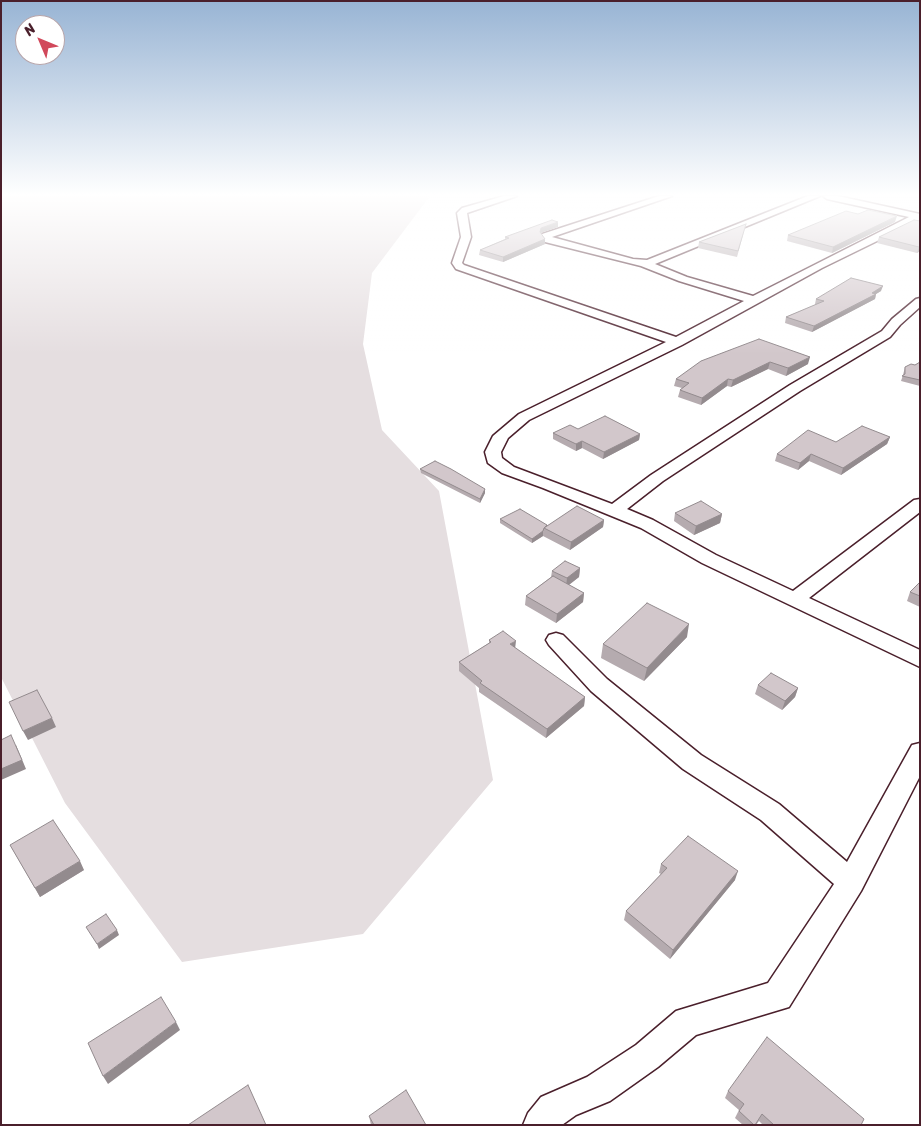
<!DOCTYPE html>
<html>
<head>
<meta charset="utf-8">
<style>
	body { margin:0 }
	#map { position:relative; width:921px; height:1126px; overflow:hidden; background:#fff; font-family:Sriracha,sans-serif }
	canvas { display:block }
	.frame { position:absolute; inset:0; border:2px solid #4a1f2b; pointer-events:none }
	.north { position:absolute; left:15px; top:15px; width:50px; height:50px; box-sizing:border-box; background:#fff; border:1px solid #b7a5aa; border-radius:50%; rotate:315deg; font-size:14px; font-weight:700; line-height:20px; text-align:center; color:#4a1f2b }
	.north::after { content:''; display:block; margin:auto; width:18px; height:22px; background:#d1495b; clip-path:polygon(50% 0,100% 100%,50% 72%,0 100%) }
</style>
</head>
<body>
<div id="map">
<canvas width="921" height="1126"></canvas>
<div class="frame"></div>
<div class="north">N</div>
</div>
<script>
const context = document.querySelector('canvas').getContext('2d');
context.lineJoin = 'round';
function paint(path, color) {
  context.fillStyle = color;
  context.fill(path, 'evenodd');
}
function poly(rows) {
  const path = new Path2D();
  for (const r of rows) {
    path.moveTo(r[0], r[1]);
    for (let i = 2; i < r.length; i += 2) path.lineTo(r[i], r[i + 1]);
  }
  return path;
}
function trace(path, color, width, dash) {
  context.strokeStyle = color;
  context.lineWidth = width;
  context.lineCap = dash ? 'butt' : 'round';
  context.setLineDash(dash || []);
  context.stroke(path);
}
const green = poly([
	[1,196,430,196,372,273,363,344,382,430,439,491,493,780,363,934,182,962,65,803,1,677]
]);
const minor = poly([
	[504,196,517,196,467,213,471,237,462,263,464,265,676,337,744,301,679,281,641,266,545,242,541,236,542,234,659,196,672,196,552,237,633,259,647,260,808,196,820,196,655,264,687,277,753,296,909,217,827,199,823,196,838,196,920,214,920,220,822,268,682,345,529,420,508,438,501,452,502,458,514,467,612,504,651,475,790,385,882,331,892,319,916,299,920,298,920,307,900,325,890,337,800,391,663,481,627,509,653,520,716,555,793,591,914,500,920,499,920,512,809,598,920,650,920,667,702,563,641,528,543,488,502,473,488,463,485,452,493,436,519,414,666,342,456,269,452,263,461,237,457,213,462,208,504,196],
	[556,633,563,635,607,679,701,755,779,804,847,862,912,745,920,743,920,776,861,891,789,1007,696,1035,658,1067,610,1101,576,1115,562,1125,523,1125,528,1113,541,1097,587,1077,636,1045,676,1011,768,983,834,884,761,820,683,769,591,691,549,645,546,640,549,635,556,633]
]);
const wall = poly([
	[920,221,920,251,917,253,877,243,879,237],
	[895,222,832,253,787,241,788,235],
	[746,224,737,257,698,248,699,242],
	[558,227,541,233,545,244,503,262,479,255,480,250,505,239,505,237],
	[881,291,876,294,875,299,812,332,785,323,786,317,816,305,815,304,816,299],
	[759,339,808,364,786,376,768,369,731,387,727,386,701,405,678,397,680,390,682,388,674,386,676,379],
	[920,362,920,386,901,381,903,375,905,367,915,365],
	[578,429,640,434,639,440,603,459,582,448,576,451,553,439,553,433],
	[890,437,887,444,841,475,809,461,798,470,775,461,777,454,836,442],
	[420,469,485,489,485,493,480,503,421,473],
	[675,513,722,514,720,523,694,535,674,521],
	[500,519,547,525,604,520,603,527,570,550,543,536,532,543,500,523],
	[580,568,579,577,569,585,584,593,583,602,556,623,525,605,526,596,551,577,552,571],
	[920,582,920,607,907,601,910,592],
	[687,637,644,681,601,658,603,644],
	[489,640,515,648,585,697,584,706,546,738,479,692,479,688,459,671,459,662,489,643],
	[758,685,798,688,795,697,782,710,755,694],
	[10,845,84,870,40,897],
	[661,864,735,880,670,959,624,920,626,911,661,874,659,873],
	[728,1091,861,1125,763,1125,759,1121,756,1125,743,1125,735,1118,739,1110,725,1098],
	[369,1116,426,1125,371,1125]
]);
const shadedWall = poly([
	[897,216,895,222,832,253,833,247],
	[558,222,558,227,540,233,539,237,541,228],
	[545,239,545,244,503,262,503,257],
	[920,246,920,251,917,253,919,247],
	[883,286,881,291,876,294,875,299,812,332,814,326],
	[810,357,808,364,786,376,788,368],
	[770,362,768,369,731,387,733,380],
	[728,379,727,386,701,405,702,398],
	[640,434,639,440,603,459,604,452],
	[890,437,887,444,841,475,843,468],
	[582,441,582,448,576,451,576,444],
	[811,454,809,461,798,470,800,463],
	[485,489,485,493,480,503,480,499],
	[722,514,720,523,694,535,696,526],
	[604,520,603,527,570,550,571,542],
	[543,531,543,536,532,543,532,539],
	[580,568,579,577,566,587,567,578],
	[584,593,583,602,556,623,557,614],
	[689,624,687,637,644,681,647,668],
	[516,641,515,649,510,644],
	[798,688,795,697,782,710,785,701],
	[585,697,584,706,546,738,547,729],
	[52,718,56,727,28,740,23,731],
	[16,745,26,769,1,780,1,769],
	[80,861,84,870,40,897,35,888],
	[738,871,735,880,670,959,673,950],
	[117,930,119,935,99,949,97,944],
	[176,1022,180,1030,108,1084,103,1076]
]);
const building = poly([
	[868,210,897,216,833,247,788,235,846,211,858,214,868,210],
	[552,220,558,222,541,228,540,232,545,239,503,257,480,250,509,238,505,237,552,220],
	[914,220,920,221,920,246,919,247,879,237,914,220],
	[746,224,738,251,699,242,746,224],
	[851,278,883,286,872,293,876,294,814,326,786,317,824,301,816,299,851,278],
	[759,339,810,357,788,368,770,362,733,380,728,379,702,398,680,390,689,383,676,379,701,361,759,339],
	[920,362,920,380,902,376,905,374,905,367,911,364,915,365,920,362],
	[605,416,640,434,604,452,582,441,576,444,553,433,570,425,578,429,605,416],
	[862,426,890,437,843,468,811,454,800,463,777,454,808,430,836,442,862,426],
	[435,461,451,469,485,489,480,499,420,469,435,461],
	[701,501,722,514,696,526,675,513,701,501],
	[577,506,604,520,571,542,544,528,577,506],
	[520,509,547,525,544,528,543,531,532,539,500,519,520,509],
	[565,561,580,568,567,578,552,571,565,561],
	[553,576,584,593,557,614,526,596,553,576],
	[920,582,920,596,910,592,920,582],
	[647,603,689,624,647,668,603,644,647,603],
	[503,631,516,641,510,644,585,697,547,729,480,683,482,681,459,662,491,642,489,640,503,631],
	[771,673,798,688,785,701,758,685,771,673],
	[37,690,52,718,23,731,9,702,37,690],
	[11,735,22,760,1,769,1,740,11,735],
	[53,820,80,861,35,888,10,845,53,820],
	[688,836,738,871,673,950,626,911,667,868,661,864,688,836],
	[106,914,117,930,97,944,86,927,106,914],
	[161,997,176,1022,103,1076,88,1043,161,997],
	[767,1037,864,1119,861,1125,774,1125,762,1114,755,1125,754,1125,739,1111,744,1104,728,1091,767,1037],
	[248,1085,266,1125,188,1125,248,1085],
	[406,1090,426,1125,374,1125,369,1116,406,1090]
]);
paint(green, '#e5dee0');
trace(minor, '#4a1f2b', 3);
paint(minor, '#fff');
paint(wall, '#b5abaf');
paint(shadedWall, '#938b8e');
paint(building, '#d2c7cb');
trace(building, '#938b8e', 1);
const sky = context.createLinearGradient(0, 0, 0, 354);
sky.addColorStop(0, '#98b4d4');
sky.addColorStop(0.55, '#fff');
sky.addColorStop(1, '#ffffff00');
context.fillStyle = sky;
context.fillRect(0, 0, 921, 354);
</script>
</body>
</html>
